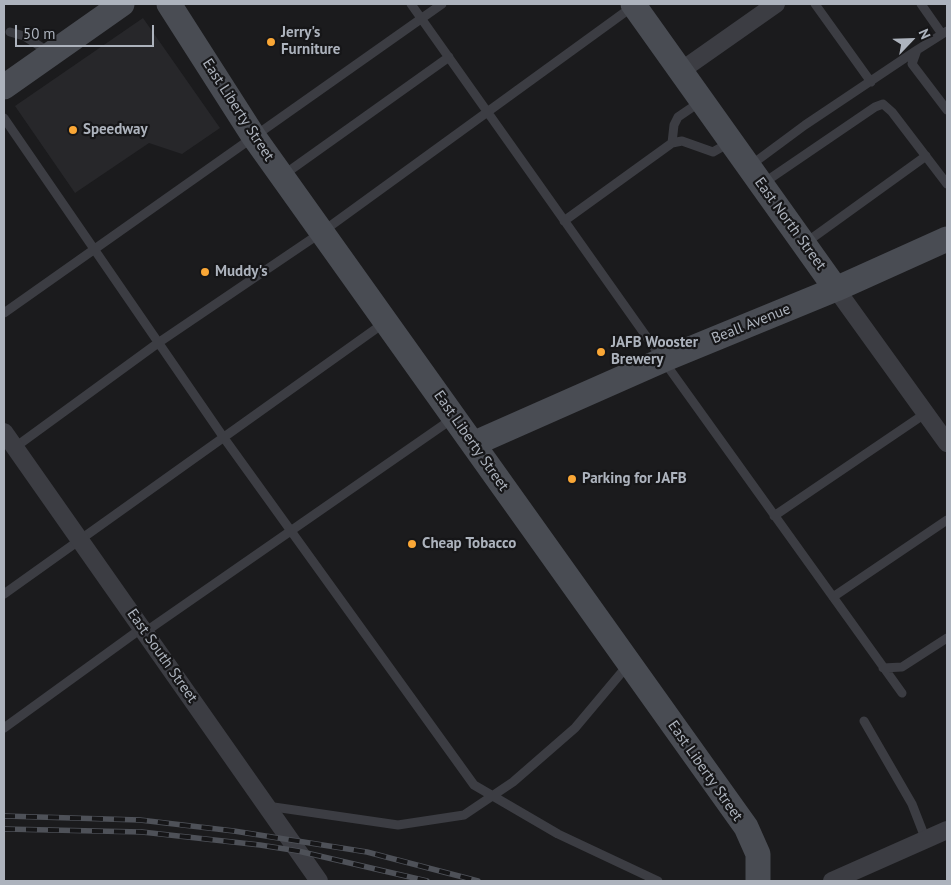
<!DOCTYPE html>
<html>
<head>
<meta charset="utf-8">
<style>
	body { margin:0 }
	#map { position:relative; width:951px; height:885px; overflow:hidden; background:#1b1b1d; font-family:"PT Sans",sans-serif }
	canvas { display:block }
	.frame { position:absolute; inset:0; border:5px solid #adb3bd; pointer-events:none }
	.north { position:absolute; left:886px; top:15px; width:50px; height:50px; -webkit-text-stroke:4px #161618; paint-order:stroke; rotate:66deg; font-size:14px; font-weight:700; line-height:20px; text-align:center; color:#adb3bd }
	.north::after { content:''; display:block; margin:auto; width:18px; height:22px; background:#adb3bd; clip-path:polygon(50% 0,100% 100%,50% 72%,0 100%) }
	.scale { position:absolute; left:15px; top:25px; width:139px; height:22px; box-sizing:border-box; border:2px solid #adb3bd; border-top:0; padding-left:6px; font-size:15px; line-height:18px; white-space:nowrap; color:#adb3bd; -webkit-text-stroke:4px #161618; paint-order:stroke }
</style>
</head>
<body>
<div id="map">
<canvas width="951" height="885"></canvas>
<div class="frame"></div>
<div class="north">N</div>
<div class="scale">50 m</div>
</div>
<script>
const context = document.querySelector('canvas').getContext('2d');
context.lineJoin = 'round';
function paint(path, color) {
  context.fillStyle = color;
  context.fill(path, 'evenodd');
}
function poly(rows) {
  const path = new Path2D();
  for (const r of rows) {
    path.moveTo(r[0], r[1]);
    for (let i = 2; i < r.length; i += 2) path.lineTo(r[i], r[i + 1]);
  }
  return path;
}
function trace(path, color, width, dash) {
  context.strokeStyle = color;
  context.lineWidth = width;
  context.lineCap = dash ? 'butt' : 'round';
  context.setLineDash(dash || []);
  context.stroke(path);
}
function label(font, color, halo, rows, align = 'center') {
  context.font = font + ' "PT Sans",sans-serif';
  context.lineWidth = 4.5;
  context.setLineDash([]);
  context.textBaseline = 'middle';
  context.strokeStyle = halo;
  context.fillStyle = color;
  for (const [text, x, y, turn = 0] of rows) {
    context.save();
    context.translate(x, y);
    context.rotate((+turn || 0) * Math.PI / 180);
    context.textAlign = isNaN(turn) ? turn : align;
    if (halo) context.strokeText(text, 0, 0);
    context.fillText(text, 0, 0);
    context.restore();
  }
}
const built = poly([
	[143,18,220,128,182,154,149,143,75,193,15,106]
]);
const lane = poly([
	[411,4,663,360,902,693],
	[815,4,871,82],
	[921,4,942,34],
	[947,31,917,50,912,64,947,110],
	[10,32,24,36,49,52],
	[4,118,224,438,474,785,558,834,658,881],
	[672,143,674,125,678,117,700,102],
	[751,165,805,125,917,50],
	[282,176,449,57],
	[762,184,875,107,883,104,892,112,947,184],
	[564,221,672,143,682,141,713,152,729,143],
	[804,244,926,156],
	[4,313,442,4],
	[14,448,158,343,322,232,632,7],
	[774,516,926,413],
	[4,594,384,323],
	[833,597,947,520],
	[145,632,452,419],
	[883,668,902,667,947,638],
	[864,721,912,804,926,840],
	[4,728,142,628],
	[267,806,398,825,464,815,513,782,575,728,627,666]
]);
const street = poly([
	[682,70,776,4],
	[836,289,947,443],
	[4,432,319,881],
	[832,881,947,830]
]);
const secondary = poly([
	[169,4,254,137,746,827,758,854,758,881],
	[633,4,836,289],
	[4,87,122,4],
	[473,444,663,360,836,289,947,239]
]);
const rail = poly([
	[4,816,140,820,234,831,367,852,478,881],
	[4,829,142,832,260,845,298,851,427,881]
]);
const markers = [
	[271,42,5,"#faa736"],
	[73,130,5,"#faa736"],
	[205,272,5,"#faa736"],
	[601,352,5,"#faa736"],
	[572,479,5,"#faa736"],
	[412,544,5,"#faa736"]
];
const poiNames = [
	["Jerry's",281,33],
	["Furniture",281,50],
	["Speedway",83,130],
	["Muddy's",215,272],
	["JAFB Wooster",611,343],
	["Brewery",611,360],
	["Parking for JAFB",582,479],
	["Cheap Tobacco",422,544]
];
const streetNames = [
	["East Liberty Street",238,110,57],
	["East North Street",790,224,54],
	["Beall Avenue",751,324,-22],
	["East Liberty Street",471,441,55],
	["East South Street",162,656,55],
	["East Liberty Street",705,771,55]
];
paint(built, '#27272a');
trace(lane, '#3c3d43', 9);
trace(street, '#3c3d43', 18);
trace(secondary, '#494c53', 25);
trace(rail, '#4e5158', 5.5);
trace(rail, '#161618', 4, [11]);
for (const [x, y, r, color] of markers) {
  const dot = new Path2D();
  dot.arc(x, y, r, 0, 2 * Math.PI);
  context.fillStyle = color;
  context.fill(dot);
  trace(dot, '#161618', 2);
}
label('bold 15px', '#adb3bd', '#161618', poiNames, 'left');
label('15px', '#adb3bd', '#161618', streetNames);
</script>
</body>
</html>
